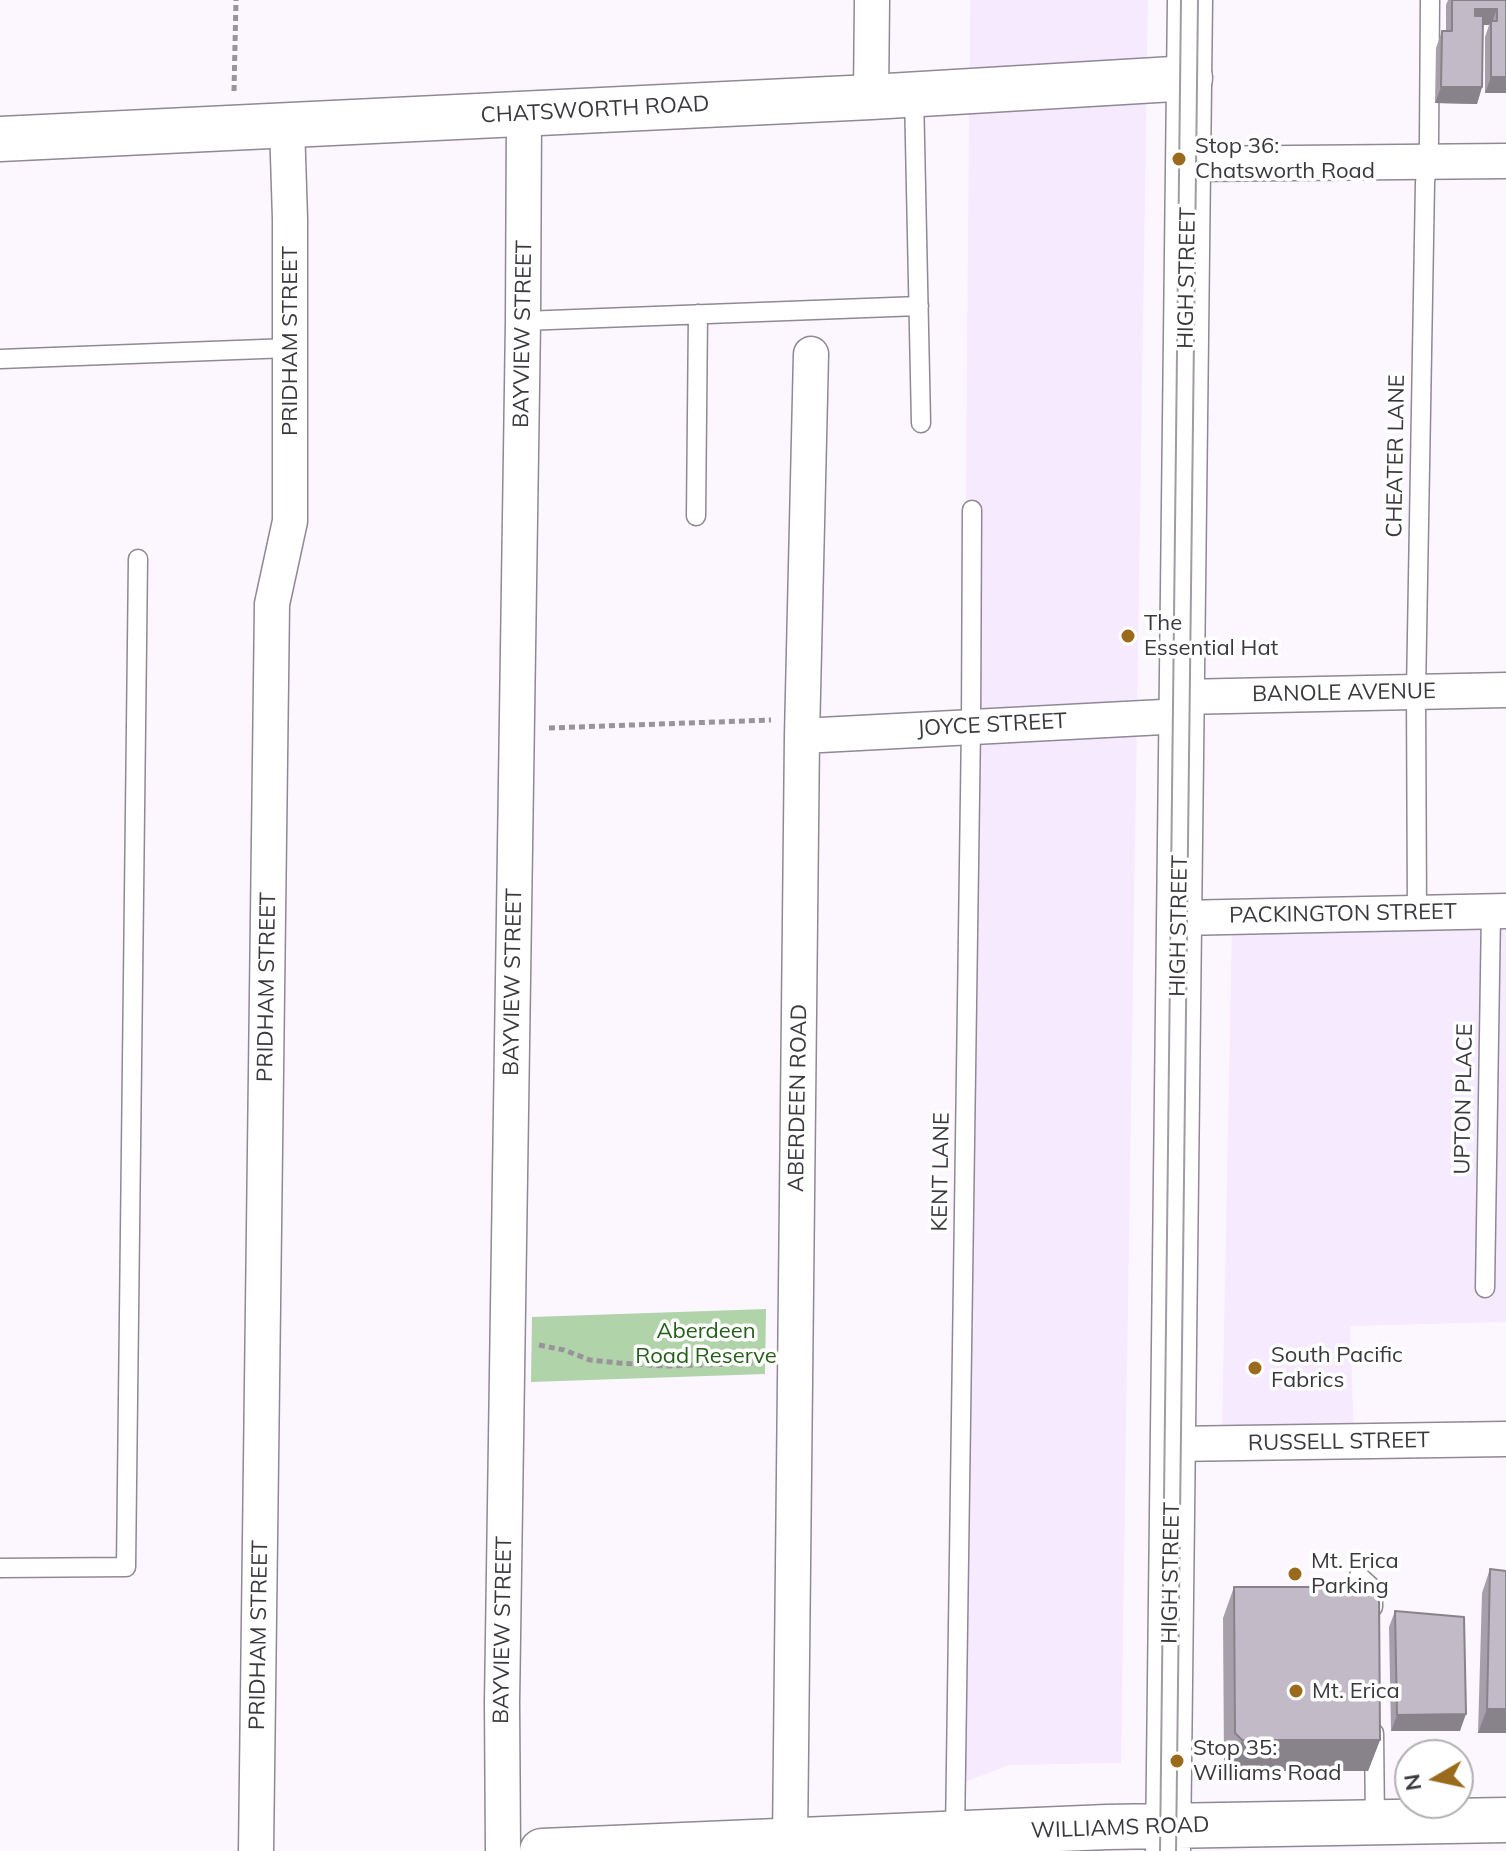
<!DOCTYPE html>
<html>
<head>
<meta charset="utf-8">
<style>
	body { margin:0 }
	#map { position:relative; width:1506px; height:1851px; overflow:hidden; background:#fcf7ff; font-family:Mulish,sans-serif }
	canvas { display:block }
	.north { position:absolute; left:1394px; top:1739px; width:80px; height:80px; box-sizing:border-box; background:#fff; border:2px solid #b1b0b2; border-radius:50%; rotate:261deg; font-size:22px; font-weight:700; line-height:32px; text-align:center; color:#3c393e }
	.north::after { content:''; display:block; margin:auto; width:28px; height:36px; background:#9b6b1d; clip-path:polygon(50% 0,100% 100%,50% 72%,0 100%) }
</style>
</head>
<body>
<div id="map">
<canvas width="1506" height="1851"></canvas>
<div class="north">N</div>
</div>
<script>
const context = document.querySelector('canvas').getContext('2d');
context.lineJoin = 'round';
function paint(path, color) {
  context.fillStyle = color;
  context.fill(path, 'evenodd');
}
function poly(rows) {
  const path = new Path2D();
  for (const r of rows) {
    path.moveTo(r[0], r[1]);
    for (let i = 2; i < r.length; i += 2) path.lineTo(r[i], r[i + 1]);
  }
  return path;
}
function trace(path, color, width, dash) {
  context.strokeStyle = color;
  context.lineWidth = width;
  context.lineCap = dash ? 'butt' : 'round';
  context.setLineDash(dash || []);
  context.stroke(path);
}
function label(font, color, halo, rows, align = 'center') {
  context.font = font + ' Mulish,sans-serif';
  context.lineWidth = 7;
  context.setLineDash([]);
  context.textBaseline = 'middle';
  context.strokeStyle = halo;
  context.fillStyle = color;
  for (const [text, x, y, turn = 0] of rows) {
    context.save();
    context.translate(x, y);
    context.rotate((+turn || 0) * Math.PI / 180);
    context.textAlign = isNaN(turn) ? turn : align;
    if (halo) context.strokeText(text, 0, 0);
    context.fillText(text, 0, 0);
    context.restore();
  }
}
const commercial = poly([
	[970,0,1148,0,1121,1763,1009,1765,955,1786],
	[1232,926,1506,926,1506,1322,1350,1326,1354,1436,1222,1432]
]);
const green = poly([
	[766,1309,765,1374,531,1382,532,1317]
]);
const path = poly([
	[234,91,236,0],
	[549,728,771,720],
	[539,1345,564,1350,590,1360,619,1363,665,1366,762,1363]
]);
const lane = poly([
	[914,94,921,423],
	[523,321,919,306],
	[0,359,289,348],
	[696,516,698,314],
	[1417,913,1416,692,1425,183,1429,142,1430,0],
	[1485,1288,1491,912],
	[0,1568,126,1567,138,559],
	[1359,1576,1373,1589,1373,1607],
	[1374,1733,1375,1822],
	[955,1834,971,726,972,510]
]);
const street = poly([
	[871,97,872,0],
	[1189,164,1506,161],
	[1182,697,1506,690],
	[802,736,1182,716],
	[1180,918,1506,911],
	[1173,1444,1506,1439],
	[790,1842,802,736,811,354],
	[256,1851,272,604,290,521,290,219,287,125],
	[503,1851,502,1702,523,321,524,114]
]);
const secondary = poly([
	[0,139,871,97,1190,78]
]);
const primary = poly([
	[542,1851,1107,1827,1506,1820],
	[1168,1851,1190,0]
]);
const tram = poly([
	[1160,1851,1181,0],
	[1176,1851,1198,0]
]);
const wall = poly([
	[1448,0,1506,0,1506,93,1485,93,1485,37,1489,25,1483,25,1482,87,1477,104,1435,103,1436,48,1442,31,1446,31,1446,5],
	[1490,1569,1506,1733,1478,1733,1482,1593],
	[1234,1587,1380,1740,1368,1771,1230,1771,1224,1764,1223,1618],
	[1395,1611,1460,1731,1391,1731,1389,1627]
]);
const shadedWall = poly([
	[1475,9,1497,9,1491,25,1491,21,1489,25,1469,25],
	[1491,77,1506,77,1506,93,1485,93],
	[1441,87,1482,87,1477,104,1435,103],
	[1487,1709,1506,1709,1506,1733,1478,1733],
	[1466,1714,1460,1731,1391,1731,1397,1715],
	[1242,1740,1380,1740,1368,1771,1230,1771]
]);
const building = poly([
	[1452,0,1506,0,1506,77,1491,77,1491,21,1497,21,1497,9,1475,9,1475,16,1483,16,1482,87,1441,87,1442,31,1452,31,1452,0],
	[1490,1569,1506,1571,1506,1709,1487,1709,1490,1569],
	[1234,1587,1379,1587,1380,1740,1242,1740,1235,1733,1234,1587],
	[1395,1611,1464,1617,1466,1714,1397,1715,1395,1611]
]);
const markers = [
	[1179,159,8,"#9b6b1d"],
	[1128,636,8,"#9b6b1d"],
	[1255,1368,8,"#9b6b1d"],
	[1295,1574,8,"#9b6b1d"],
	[1296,1691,8,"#9b6b1d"],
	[1177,1761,8,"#9b6b1d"]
];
const streetNames = [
	["CHATSWORTH ROAD",595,110,-3],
	["HIGH STREET",1187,278,-89],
	["BAYVIEW STREET",523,334,-89],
	["PRIDHAM STREET",290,341,-90],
	["CHEATER LANE",1396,456,-89],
	["BANOLE AVENUE",1344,693,-1],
	["JOYCE STREET",992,725,-3],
	["PACKINGTON STREET",1343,914,-1],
	["HIGH STREET",1179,926,-89],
	["BAYVIEW STREET",513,982,-89],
	["PRIDHAM STREET",267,987,-89],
	["ABERDEEN ROAD",798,1098,-89],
	["UPTON PLACE",1464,1099,-89],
	["KENT LANE",941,1172,-89],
	["RUSSELL STREET",1339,1442,-1],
	["HIGH STREET",1171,1573,-89],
	["BAYVIEW STREET",503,1630,-89],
	["PRIDHAM STREET",259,1635,-89],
	["WILLIAMS ROAD",1120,1828,-2]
];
const poiNames = [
	["Stop 36:",1195,146],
	["Chatsworth Road",1195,171],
	["The",1144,623],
	["Essential Hat",1144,648],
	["South Pacific",1271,1355],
	["Fabrics",1271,1380],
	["Mt. Erica",1311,1561],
	["Parking",1311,1586],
	["Mt. Erica",1312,1691],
	["Stop 35:",1193,1748],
	["Williams Road",1193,1773]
];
const parkNames = [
	["Aberdeen",706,1331],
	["Road Reserve",706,1356]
];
paint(commercial, '#f6eaff');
paint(green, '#b0d3aa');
trace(lane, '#908894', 21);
trace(street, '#908894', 37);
trace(secondary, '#908894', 47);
trace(primary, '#908894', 47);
trace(path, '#98949a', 5, [6, 4]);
trace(lane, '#fff', 18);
trace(street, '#fff', 34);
trace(secondary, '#fff', 44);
trace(primary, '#fff', 44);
trace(tram, '#a09ca2', 2);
paint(wall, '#a7a0ab');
paint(shadedWall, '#88828b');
paint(building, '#c2bac7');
trace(building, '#88828b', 2);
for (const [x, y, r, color] of markers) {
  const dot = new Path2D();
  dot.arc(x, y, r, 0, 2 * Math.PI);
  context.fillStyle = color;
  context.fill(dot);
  trace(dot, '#fff', 3);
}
label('22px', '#3c393e', '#fff', streetNames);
label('22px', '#3c393e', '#fff', poiNames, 'left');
label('22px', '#245f19', '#fff', parkNames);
</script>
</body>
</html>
